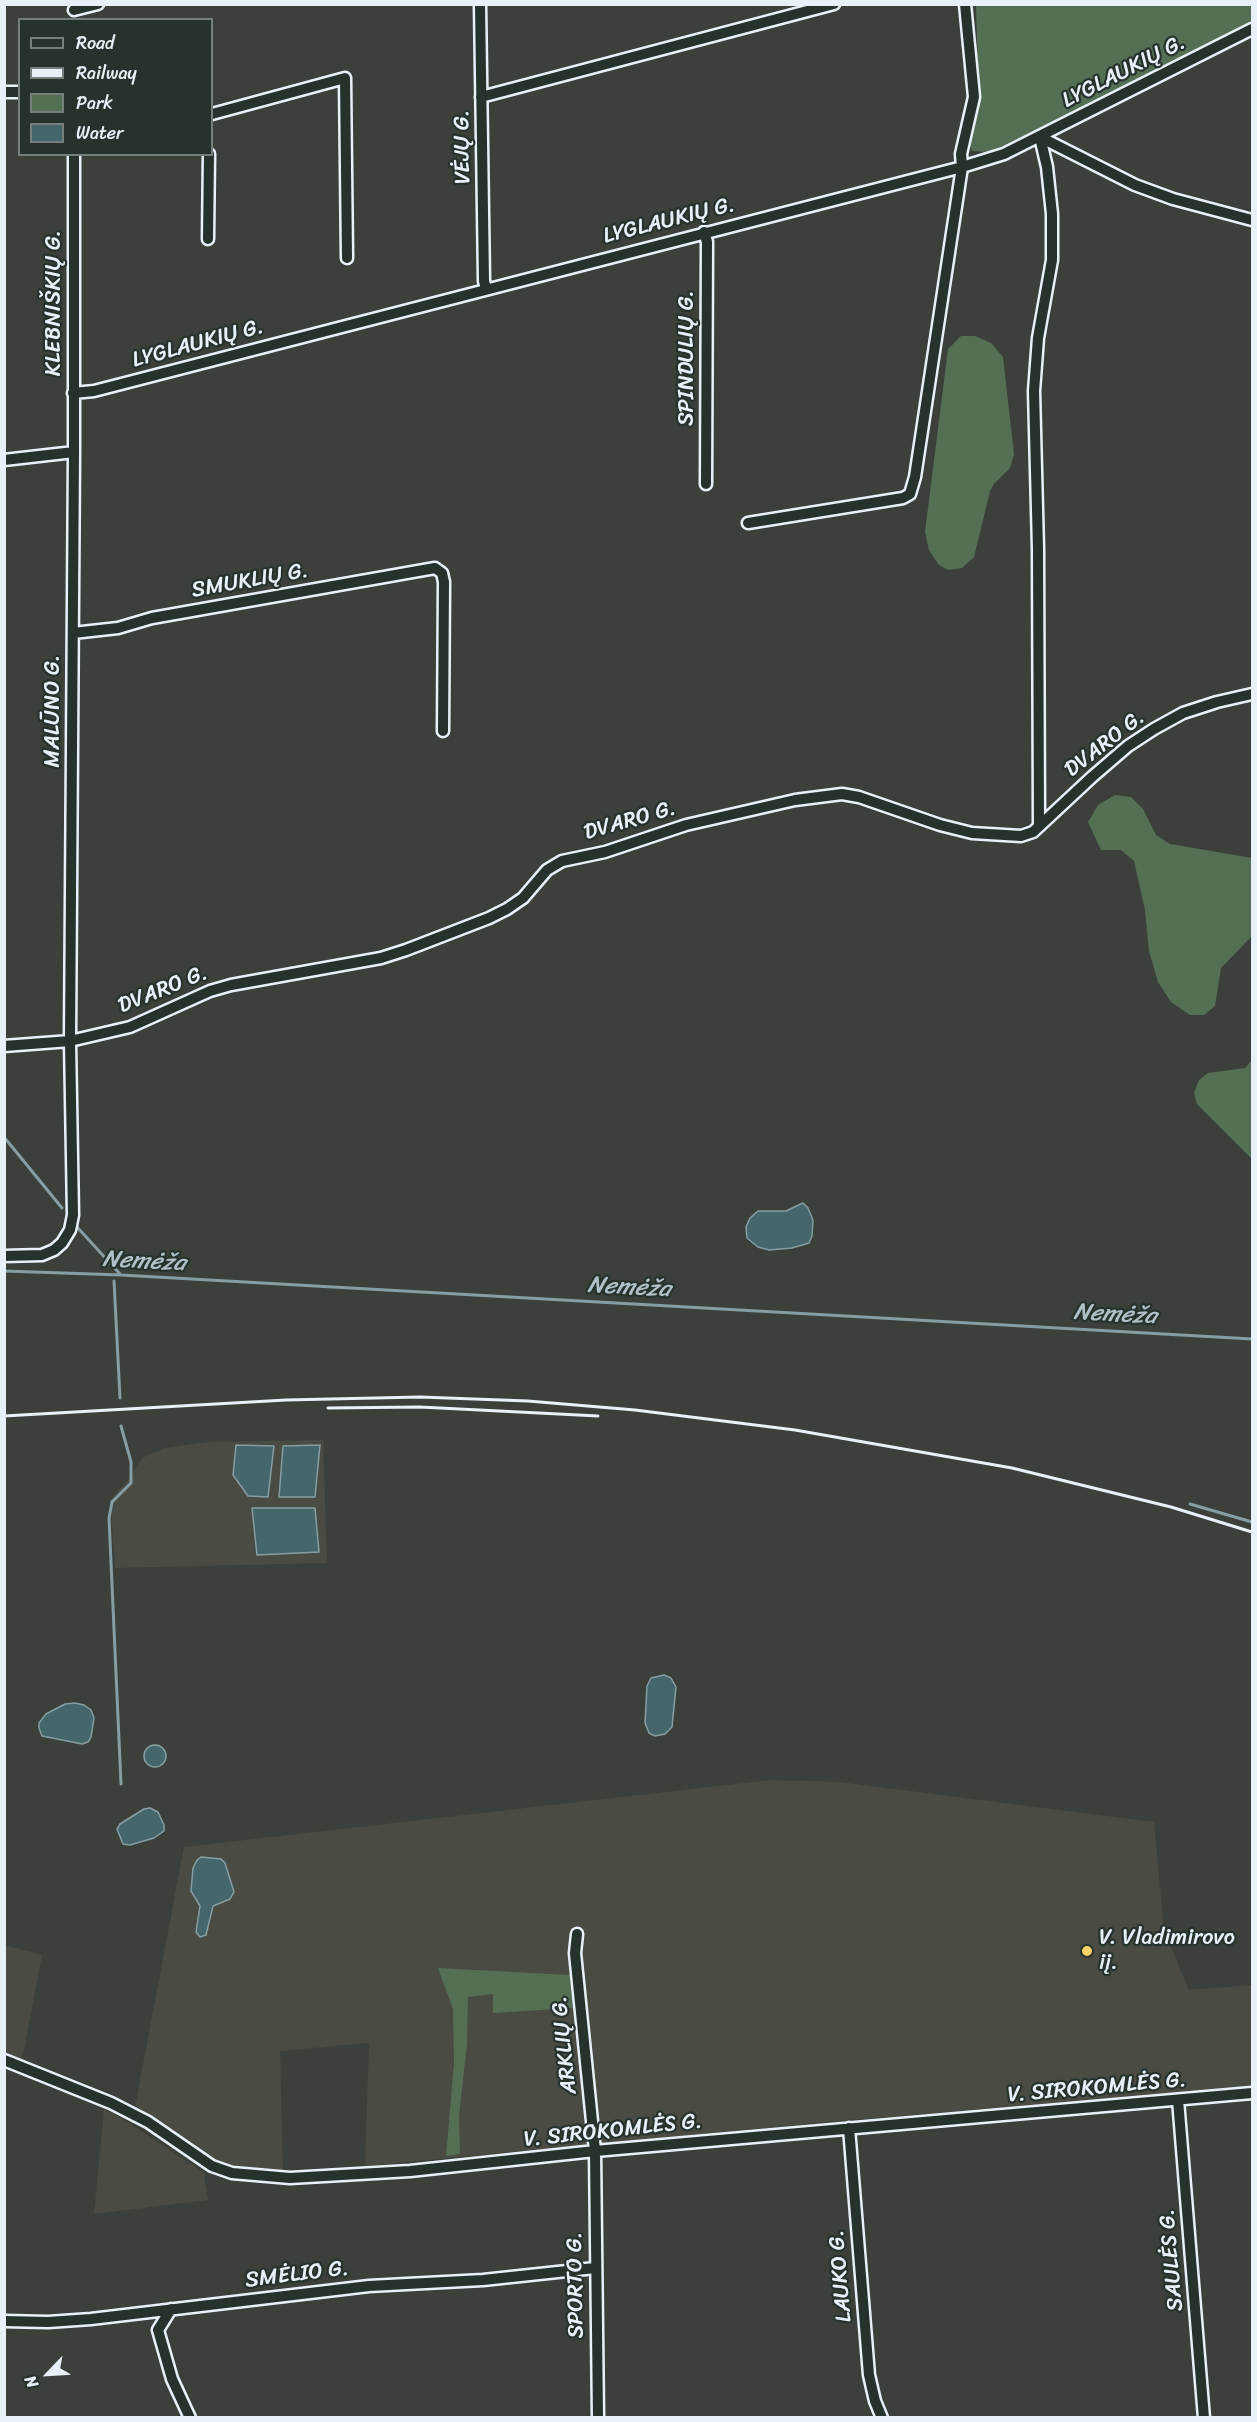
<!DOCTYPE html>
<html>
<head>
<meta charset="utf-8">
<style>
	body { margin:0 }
	#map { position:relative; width:1257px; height:2422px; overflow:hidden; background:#3b413a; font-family:Sriracha,sans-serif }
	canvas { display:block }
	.frame { position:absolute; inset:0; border:6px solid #e8f1f8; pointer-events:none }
	.legend { position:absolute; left:18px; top:18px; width:195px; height:138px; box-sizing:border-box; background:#26332d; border:2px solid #747f7e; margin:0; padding:8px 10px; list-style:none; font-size:18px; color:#e8f1f8 }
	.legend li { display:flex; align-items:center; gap:12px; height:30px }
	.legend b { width:30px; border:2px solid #747f7e }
	.north { position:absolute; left:18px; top:2344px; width:60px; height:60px; -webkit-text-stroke:4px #26332d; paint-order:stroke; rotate:245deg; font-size:16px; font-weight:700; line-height:24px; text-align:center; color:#e8f1f8 }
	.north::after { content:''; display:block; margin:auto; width:21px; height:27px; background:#e8f1f8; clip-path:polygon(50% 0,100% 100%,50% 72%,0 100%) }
</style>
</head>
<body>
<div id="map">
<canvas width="1257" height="2422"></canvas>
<div class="frame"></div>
<ul class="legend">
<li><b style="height:8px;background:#26332d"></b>Road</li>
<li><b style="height:8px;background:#e8f1f8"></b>Railway</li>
<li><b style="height:16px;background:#556f55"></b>Park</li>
<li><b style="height:16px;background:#45666b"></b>Water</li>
</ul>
<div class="north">N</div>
</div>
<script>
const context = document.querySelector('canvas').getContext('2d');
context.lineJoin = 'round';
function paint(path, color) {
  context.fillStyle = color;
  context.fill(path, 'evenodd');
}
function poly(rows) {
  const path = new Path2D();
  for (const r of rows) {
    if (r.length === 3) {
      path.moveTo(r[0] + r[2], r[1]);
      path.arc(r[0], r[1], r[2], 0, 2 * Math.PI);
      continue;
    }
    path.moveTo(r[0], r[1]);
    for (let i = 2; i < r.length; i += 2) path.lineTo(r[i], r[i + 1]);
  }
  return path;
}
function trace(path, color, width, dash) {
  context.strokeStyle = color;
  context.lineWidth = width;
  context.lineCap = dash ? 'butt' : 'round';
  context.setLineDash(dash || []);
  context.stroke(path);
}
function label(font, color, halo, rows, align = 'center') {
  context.font = font + ' Sriracha,sans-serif';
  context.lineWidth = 4.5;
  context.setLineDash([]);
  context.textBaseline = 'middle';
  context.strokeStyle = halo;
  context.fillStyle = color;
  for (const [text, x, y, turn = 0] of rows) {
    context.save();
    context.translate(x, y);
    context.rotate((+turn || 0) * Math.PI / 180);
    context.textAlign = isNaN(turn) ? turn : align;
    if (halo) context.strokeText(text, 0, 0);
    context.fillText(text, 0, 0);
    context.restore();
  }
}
const built = poly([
	[323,1440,327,1563,115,1568,110,1500,130,1478,142,1458,164,1448,207,1442],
	[771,1780,839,1782,1154,1822,1164,1931,1189,1990,1252,1985,1252,2088,848,2120,365,2166,369,2043,280,2051,283,2173,240,2168,215,2159,135,2107,184,1847],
	[4,1945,42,1955,22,2061,5,2054],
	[104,2109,123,2119,204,2173,208,2200,94,2214]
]);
const green = poly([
	[976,5,1252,5,1252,24,990,152,972,151,970,144,979,109],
	[961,336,975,336,991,343,1003,357,1014,454,1010,468,994,484,990,491,974,557,962,568,948,570,939,565,929,550,925,532,948,349],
	[1115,795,1131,797,1143,809,1156,835,1170,844,1252,858,1252,936,1221,968,1215,1006,1204,1015,1190,1015,1171,1002,1158,982,1149,951,1145,910,1134,861,1121,850,1101,850,1088,822,1098,805],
	[1252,1060,1252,1159,1197,1104,1194,1093,1199,1080,1208,1073,1245,1068],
	[438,1968,570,1975,573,2008,493,2013,493,1994,468,1997,467,2044,459,2115,460,2154,446,2156,454,2064,453,2009]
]);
const water = poly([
	[803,1203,808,1208,813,1220,812,1236,809,1243,792,1248,769,1250,758,1247,747,1238,746,1227,750,1218,758,1211,786,1211,803,1203],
	[236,1445,274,1446,268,1497,248,1496,233,1475,236,1445],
	[320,1445,315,1497,279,1497,283,1446,320,1445],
	[252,1508,315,1508,319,1552,257,1555,252,1508],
	[664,1675,671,1678,676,1687,672,1727,665,1734,655,1736,649,1733,645,1723,647,1686,651,1678,664,1675],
	[75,1703,84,1705,91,1710,94,1718,91,1737,88,1742,82,1744,42,1736,39,1728,39,1723,46,1714,65,1704,75,1703],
	[155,1756,11],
	[150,1808,158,1812,164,1825,164,1831,154,1838,130,1845,123,1844,117,1829,120,1824,144,1809,150,1808],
	[201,1857,221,1859,225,1863,234,1892,230,1899,213,1906,206,1935,200,1937,196,1932,200,1906,191,1891,193,1868,197,1860,201,1857]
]);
const stream = poly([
	[4,1137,62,1208],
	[77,1227,120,1274],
	[4,1271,121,1275,1252,1339],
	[114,1281,120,1398],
	[121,1426,131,1462,131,1483,112,1502,109,1518,121,1784],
	[1190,1504,1252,1522]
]);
const minor = poly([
	[480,4,484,281,486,289],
	[74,10,98,4],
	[4,92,20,92],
	[481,97,834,4],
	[212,114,345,78,347,258],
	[1040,137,1135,185,1173,199,1252,220],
	[704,232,707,242,706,484],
	[208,239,209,154],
	[73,393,94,391,962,167,1004,154,1252,29],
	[4,460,74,452],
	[748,523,903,498,910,494,915,477,962,167,961,154,974,97,965,4],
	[73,633,118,628,152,618,435,568,442,573,444,582,443,731],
	[1039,824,1038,549,1034,391,1038,338,1052,260,1052,214,1047,167,1040,137],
	[4,1046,70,1041,130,1027,210,991,231,985,381,958,406,950,489,918,507,909,523,898,547,870,562,861,605,852,686,825,795,800,842,794,859,797,940,825,972,833,1021,836,1033,832,1092,777,1128,746,1154,729,1183,713,1217,702,1252,694],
	[4,1256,42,1255,54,1250,62,1243,70,1230,73,1215,70,1041,74,452,74,154],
	[577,1934,575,1953,595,2151,598,2418],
	[4,2060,111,2103,148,2122,212,2166,232,2173,290,2178,410,2171,595,2151,1252,2093],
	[1178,2100,1204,2418],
	[849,2128,869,2375,875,2401,882,2418],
	[171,2309,158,2330,172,2379,190,2418],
	[4,2321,48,2322,91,2319,369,2286,483,2280,595,2268]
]);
const rail = poly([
	[328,1408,420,1407,598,1416],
	[4,1416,286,1400,420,1397,528,1401,635,1410,795,1430,1012,1468,1171,1507,1252,1532]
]);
const markers = [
	[1087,1951,6,"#ffd166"]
];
const streetNames = [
	["LYGLAUKIŲ G.",1124,72,-27],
	["VĖJŲ G.",463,147,-91],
	["LYGLAUKIŲ G.",669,221,-14],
	["KLEBNIŠKIŲ G.",54,303,-90],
	["LYGLAUKIŲ G.",198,344,-15],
	["SPINDULIŲ G.",687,358,-90],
	["SMUKLIŲ G.",250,581,-10],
	["MALŪNO G.",53,711,-90],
	["DVARO G.",1105,744,-38],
	["DVARO G.",630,821,-16],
	["DVARO G.",163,990,-22],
	["ARKLIŲ G.",565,2045,-96],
	["V. SIROKOMLĖS G.",1097,2088,-5],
	["V. SIROKOMLĖS G.",613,2131,-6],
	["SAULĖS G.",1172,2260,-95],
	["SMĖLIO G.",297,2275,-7],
	["LAUKO G.",841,2276,-95],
	["SPORTO G.",576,2285,-91]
];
const poiNames = [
	["V. Vladimirovo",1099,1938],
	["iį.",1099,1963]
];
const waterNames = [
	["Nemėža",144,1262,3],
	["Nemėža",629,1288,3],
	["Nemėža",1115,1315,3]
];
paint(built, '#4a4b43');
paint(green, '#556f55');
paint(water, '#45666b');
trace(water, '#869ea3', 1.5);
trace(stream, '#869ea3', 3);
trace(minor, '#e8f1f8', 15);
trace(minor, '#26332d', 10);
trace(rail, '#e8f1f8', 3);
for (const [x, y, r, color] of markers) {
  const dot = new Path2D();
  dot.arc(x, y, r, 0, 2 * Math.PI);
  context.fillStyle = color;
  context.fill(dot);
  trace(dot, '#26332d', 2);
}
label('22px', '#e8f1f8', '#26332d', streetNames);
label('22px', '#e8f1f8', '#26332d', poiNames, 'left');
label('italic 24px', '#afc0c7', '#26332d', waterNames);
</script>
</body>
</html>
